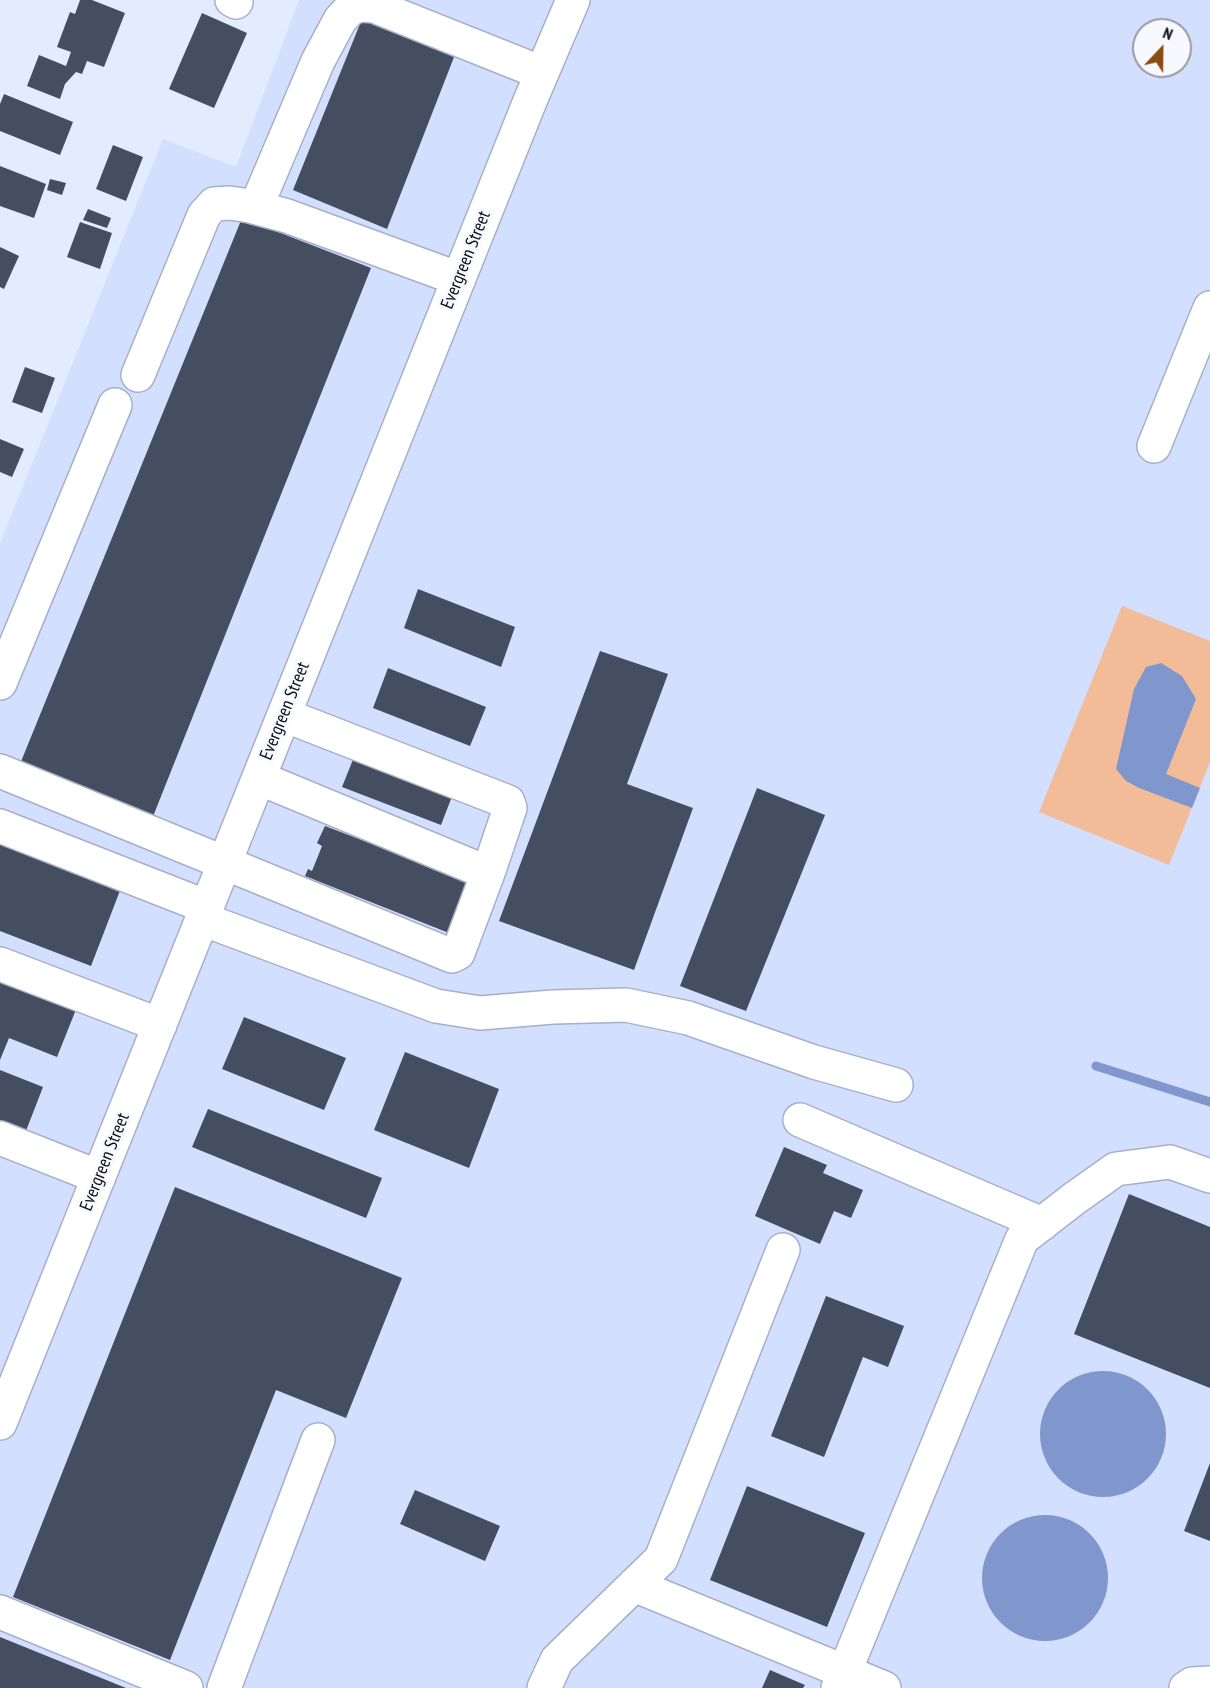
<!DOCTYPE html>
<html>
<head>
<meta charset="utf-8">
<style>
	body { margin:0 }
	#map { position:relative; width:1210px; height:1688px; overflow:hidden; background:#e3ecff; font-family:"PT Sans Narrow",sans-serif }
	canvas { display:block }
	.north { position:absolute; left:1132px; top:18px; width:60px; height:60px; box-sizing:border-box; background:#f7f9fe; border:2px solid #989aa0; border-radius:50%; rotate:22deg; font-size:16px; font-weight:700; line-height:24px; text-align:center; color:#090c14 }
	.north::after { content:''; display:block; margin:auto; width:21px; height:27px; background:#8a4b13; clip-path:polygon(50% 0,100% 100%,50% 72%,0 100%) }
</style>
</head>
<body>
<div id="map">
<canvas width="1210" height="1688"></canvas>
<div class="north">N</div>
</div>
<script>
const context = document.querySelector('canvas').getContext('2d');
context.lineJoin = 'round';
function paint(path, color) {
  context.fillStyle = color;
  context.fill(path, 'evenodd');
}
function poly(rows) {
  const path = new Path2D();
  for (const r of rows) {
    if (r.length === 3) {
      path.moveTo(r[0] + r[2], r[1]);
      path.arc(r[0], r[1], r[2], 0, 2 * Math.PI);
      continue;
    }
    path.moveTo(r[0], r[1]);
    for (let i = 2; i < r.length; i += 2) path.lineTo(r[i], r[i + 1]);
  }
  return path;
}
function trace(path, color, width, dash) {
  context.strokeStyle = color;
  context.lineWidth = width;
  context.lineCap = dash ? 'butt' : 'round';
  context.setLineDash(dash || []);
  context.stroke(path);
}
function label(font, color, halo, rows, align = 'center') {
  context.font = font + ' "PT Sans Narrow",sans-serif';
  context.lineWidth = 6;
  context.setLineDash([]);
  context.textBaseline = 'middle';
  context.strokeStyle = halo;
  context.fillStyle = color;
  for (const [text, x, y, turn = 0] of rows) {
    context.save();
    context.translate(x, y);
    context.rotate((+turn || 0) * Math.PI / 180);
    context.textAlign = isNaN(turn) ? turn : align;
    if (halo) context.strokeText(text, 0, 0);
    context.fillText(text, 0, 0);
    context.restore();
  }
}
const built = poly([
	[299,0,1210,0,1210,1688,0,1688,0,543,163,139,236,167],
	[1144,30,1180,30,1180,66,1144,66]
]);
const green = poly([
	[1122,606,1210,641,1210,762,1169,865,1039,812]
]);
const water = poly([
	[1161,663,1182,676,1196,699,1166,774,1200,788,1192,808,1139,788,1126,781,1116,769,1134,689,1146,667],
	[1103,1434,63],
	[1045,1578,63]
]);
const stream = poly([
	[1096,1066,1210,1102]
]);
const building = poly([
	[80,0,92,0,125,13,104,67,87,61,82,74,76,72,65,84,60,99,27,86,39,55,66,66,71,52,57,47,70,12,75,14],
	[202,13,247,33,214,108,169,89],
	[364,14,456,52,387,229,293,190],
	[4,94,73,122,60,155,0,131,0,104],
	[113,145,143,157,126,201,96,189],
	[0,166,46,184,34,218,0,206],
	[50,179,66,183,62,195,47,190],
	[88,209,111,218,107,228,83,220],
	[242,218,371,268,152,819,20,764],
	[80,222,112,233,100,269,67,257],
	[0,247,19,256,4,289,0,287],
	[25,367,55,378,42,413,12,402],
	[0,439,24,449,12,477,0,472],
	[418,589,515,627,501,667,404,628],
	[600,651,668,674,627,784,693,808,634,970,499,921],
	[388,668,486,707,470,746,373,708],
	[358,747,456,786,441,825,342,787],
	[757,788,825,815,746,1011,680,986],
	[325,826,469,881,449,933,305,876,308,869,312,871,322,846,317,843],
	[0,843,121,888,91,966,0,931],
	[0,978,77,1007,57,1057,9,1038,0,1060],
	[244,1017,346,1058,324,1110,222,1069],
	[405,1052,499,1089,469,1168,374,1130],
	[0,1070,43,1087,24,1136,0,1127],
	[208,1109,382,1178,366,1218,192,1147],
	[784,1147,827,1165,823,1173,863,1190,851,1218,834,1211,820,1244,755,1216],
	[175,1187,402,1278,346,1418,276,1390,170,1660,13,1597],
	[1129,1194,1210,1227,1210,1388,1074,1334],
	[826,1296,904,1326,888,1367,863,1357,824,1457,771,1436],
	[1210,1463,1210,1541,1184,1531],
	[747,1486,865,1533,827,1627,710,1580],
	[415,1490,500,1526,485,1561,400,1524],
	[0,1637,126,1688,0,1688],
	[770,1670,805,1685,803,1688,762,1688]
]);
const minor = poly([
	[232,0,236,2],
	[256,207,318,61,340,20,351,8,362,5,374,6,542,73],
	[138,375,204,215,214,204,230,203,250,206,287,216,459,279],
	[1154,446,1210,308],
	[0,683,115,405],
	[284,715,508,802,510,808,488,873],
	[0,771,452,956,458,953,488,873,259,778],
	[0,826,207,907],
	[202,919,436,1006,480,1013,553,1007,626,1005,688,1018,814,1062,896,1085],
	[0,964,160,1025],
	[800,1120,1042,1224],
	[0,1138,99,1177],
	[0,1423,530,101,573,0],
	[634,1585,884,1688],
	[0,1612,186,1688],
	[224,1688,318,1440],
	[544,1688,557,1660,661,1559,783,1250],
	[838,1688,1022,1239,1075,1198,1116,1169,1170,1162,1210,1176],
	[1186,1688,1192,1684,1210,1683]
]);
const streetNames = [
	["Evergreen Street",466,260,-68],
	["Evergreen Street",285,711,-68],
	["Evergreen Street",105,1162,-68]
];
paint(built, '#d2dffe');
paint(green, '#f1bc97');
paint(water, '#8097cd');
trace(stream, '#8097cd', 9);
paint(building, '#454d61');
trace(minor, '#a6b0c7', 36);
trace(minor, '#fff', 33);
label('18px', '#090c14', '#f7f9fe', streetNames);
</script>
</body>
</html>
